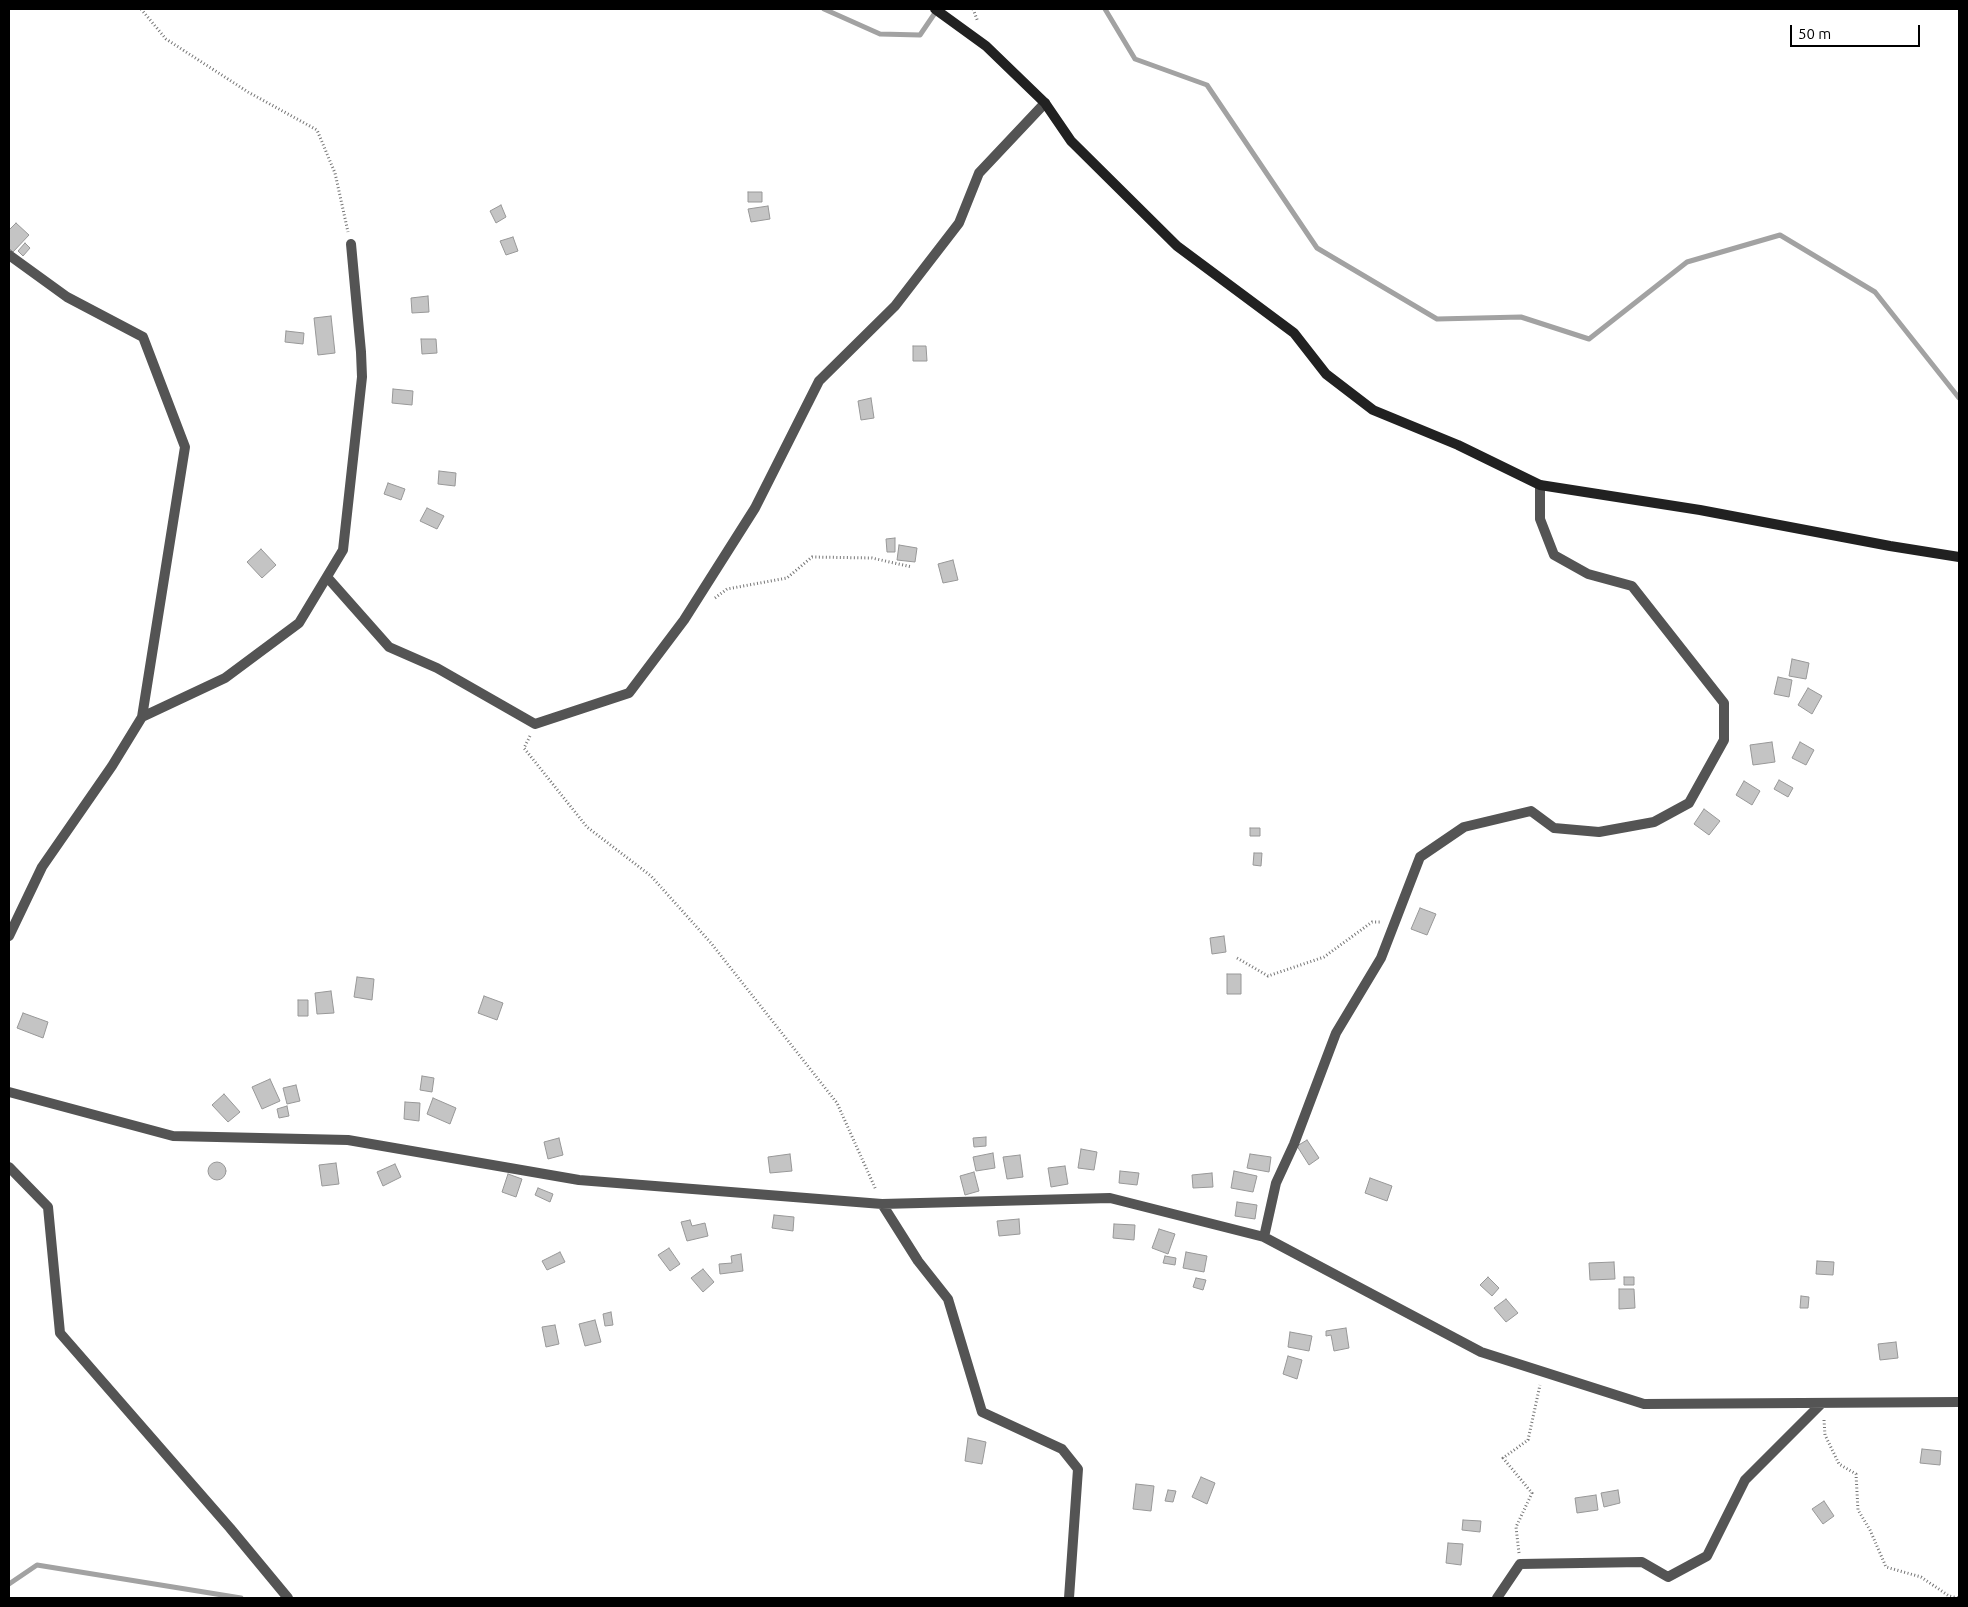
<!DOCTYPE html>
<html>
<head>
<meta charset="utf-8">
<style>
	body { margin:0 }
	#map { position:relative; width:1968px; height:1607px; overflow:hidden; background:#fff; font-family:Ubuntu,sans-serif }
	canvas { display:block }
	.frame { position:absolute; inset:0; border:10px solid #000; pointer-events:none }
	.scale { position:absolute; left:1790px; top:25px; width:130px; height:22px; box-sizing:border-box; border:2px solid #000; border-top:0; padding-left:6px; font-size:15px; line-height:18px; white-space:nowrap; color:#000; -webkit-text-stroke:4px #fff; paint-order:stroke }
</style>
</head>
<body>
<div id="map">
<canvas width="1968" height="1607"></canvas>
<div class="frame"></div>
<div class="scale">50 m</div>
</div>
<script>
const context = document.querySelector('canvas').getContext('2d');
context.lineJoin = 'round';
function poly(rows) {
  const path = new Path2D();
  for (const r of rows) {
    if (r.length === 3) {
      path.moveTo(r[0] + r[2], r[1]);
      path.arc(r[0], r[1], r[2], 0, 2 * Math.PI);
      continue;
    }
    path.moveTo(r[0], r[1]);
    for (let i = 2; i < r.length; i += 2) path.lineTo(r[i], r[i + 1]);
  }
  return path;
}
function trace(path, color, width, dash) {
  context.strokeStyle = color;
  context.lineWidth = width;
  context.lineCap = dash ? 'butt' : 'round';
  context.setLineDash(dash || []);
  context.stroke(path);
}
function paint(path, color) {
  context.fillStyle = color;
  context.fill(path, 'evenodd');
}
const stream = poly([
	[824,9,880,34,920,35,937,10],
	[1105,9,1135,59,1207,85,1317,248,1437,319,1521,317,1589,339,1687,262,1780,235,1875,292,1959,398],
	[9,1584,37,1565,241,1598]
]);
const building = poly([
	[748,192,762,192,762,202,748,202,748,192],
	[501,205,506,217,496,223,490,211,501,205],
	[768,206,770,219,751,222,748,209,768,206],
	[16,223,29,235,13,252,9,248,9,230,16,223],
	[513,237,518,251,506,255,500,241,513,237],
	[25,243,30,248,23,256,18,251,25,243],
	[428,296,429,312,412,313,411,298,428,296],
	[331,316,335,353,318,355,314,318,331,316],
	[286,331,304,333,303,344,285,342,286,331],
	[421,339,436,339,437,353,422,354,421,339],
	[913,346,926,346,927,361,913,361,913,346],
	[393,389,413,391,412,405,392,403,393,389],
	[871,398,874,418,861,420,858,401,871,398],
	[439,471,456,473,455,486,438,484,439,471],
	[388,483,405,489,401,500,384,494,388,483],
	[427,508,444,516,437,529,420,521,427,508],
	[895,538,895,552,887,552,886,539,895,538],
	[899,545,917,548,915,562,897,560,899,545],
	[261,549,276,565,262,578,247,562,261,549],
	[953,560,958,580,943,583,938,564,953,560],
	[1792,659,1809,663,1806,679,1789,676,1792,659],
	[1778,677,1792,680,1789,697,1774,694,1778,677],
	[1808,688,1822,696,1812,714,1798,705,1808,688],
	[1772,742,1775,762,1753,765,1750,745,1772,742],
	[1800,742,1814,750,1806,765,1792,758,1800,742],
	[1779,780,1793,788,1788,797,1774,789,1779,780],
	[1744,781,1760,791,1752,805,1736,795,1744,781],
	[1704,809,1720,821,1709,835,1694,824,1704,809],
	[1250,828,1260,828,1260,836,1250,836,1250,828],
	[1254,853,1262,853,1261,866,1253,865,1254,853],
	[1420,908,1436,914,1427,935,1411,929,1420,908],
	[1224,936,1226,952,1212,954,1210,938,1224,936],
	[1227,974,1241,974,1241,994,1227,994,1227,974],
	[357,977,374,979,372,1000,354,997,357,977],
	[331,991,334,1013,317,1014,315,993,331,991],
	[484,996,503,1003,497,1020,478,1013,484,996],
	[298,1000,308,1000,308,1016,298,1016,298,1000],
	[23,1013,48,1022,43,1038,17,1028,23,1013],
	[422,1076,434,1078,432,1092,420,1090,422,1076],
	[270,1079,280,1101,262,1109,252,1087,270,1079],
	[296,1085,300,1101,287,1104,283,1088,296,1085],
	[224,1094,240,1112,228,1122,212,1105,224,1094],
	[433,1098,456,1108,450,1124,427,1114,433,1098],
	[405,1102,420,1103,419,1121,404,1119,405,1102],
	[287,1106,289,1116,279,1118,277,1109,287,1106],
	[986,1137,986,1146,974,1147,973,1138,986,1137],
	[559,1138,563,1155,548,1159,544,1142,559,1138],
	[1307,1140,1319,1158,1309,1165,1297,1146,1307,1140],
	[1081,1149,1097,1152,1094,1170,1078,1168,1081,1149],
	[993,1153,995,1168,976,1171,973,1157,993,1153],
	[790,1154,792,1171,770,1173,768,1157,790,1154],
	[1250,1154,1271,1157,1269,1172,1247,1168,1250,1154],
	[1020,1155,1023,1177,1007,1179,1003,1157,1020,1155],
	[217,1171,9],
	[336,1163,339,1184,322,1186,319,1165,336,1163],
	[395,1164,401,1177,383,1186,377,1172,395,1164],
	[1065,1166,1068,1184,1051,1187,1048,1168,1065,1166],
	[1120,1171,1139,1173,1137,1185,1119,1183,1120,1171],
	[1234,1171,1257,1176,1253,1192,1231,1188,1234,1171],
	[974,1172,979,1191,965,1195,960,1176,974,1172],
	[1212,1173,1213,1187,1193,1188,1192,1175,1212,1173],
	[508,1174,522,1179,516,1197,502,1192,508,1174],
	[1370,1178,1392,1186,1387,1201,1365,1193,1370,1178],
	[538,1188,553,1194,550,1202,535,1195,538,1188],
	[1237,1202,1257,1205,1255,1219,1235,1216,1237,1202],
	[774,1215,794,1217,793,1231,772,1228,774,1215],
	[1019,1219,1020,1234,999,1236,997,1221,1019,1219],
	[690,1220,692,1226,705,1223,708,1236,687,1241,681,1222,690,1220],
	[1114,1224,1135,1225,1134,1240,1113,1238,1114,1224],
	[1159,1229,1175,1234,1168,1254,1152,1248,1159,1229],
	[669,1248,680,1264,670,1271,658,1255,669,1248],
	[560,1252,565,1262,547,1270,542,1261,560,1252],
	[1186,1252,1207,1256,1204,1272,1183,1268,1186,1252],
	[741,1254,743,1271,720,1274,719,1264,732,1263,731,1256,741,1254],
	[1165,1256,1176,1258,1175,1265,1163,1263,1165,1256],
	[1817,1261,1834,1262,1833,1275,1816,1274,1817,1261],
	[1614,1262,1615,1279,1590,1280,1589,1263,1614,1262],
	[703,1269,714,1282,703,1292,691,1278,703,1269],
	[1488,1277,1499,1288,1492,1296,1480,1285,1488,1277],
	[1624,1277,1634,1277,1634,1285,1624,1285,1624,1277],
	[1196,1278,1206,1280,1203,1290,1193,1287,1196,1278],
	[1619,1289,1634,1289,1635,1308,1619,1309,1619,1289],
	[1801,1296,1809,1297,1808,1308,1800,1308,1801,1296],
	[1506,1299,1518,1313,1506,1322,1494,1308,1506,1299],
	[611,1312,613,1325,605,1326,603,1314,611,1312],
	[595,1320,601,1342,585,1346,579,1324,595,1320],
	[555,1325,559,1344,546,1347,542,1327,555,1325],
	[1346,1328,1349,1348,1334,1351,1331,1335,1326,1336,1326,1331,1346,1328],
	[1290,1332,1312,1336,1309,1351,1288,1347,1290,1332],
	[1896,1342,1898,1358,1880,1360,1878,1344,1896,1342],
	[1288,1356,1302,1360,1297,1379,1283,1374,1288,1356],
	[968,1438,986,1442,982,1464,965,1461,968,1438],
	[1922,1449,1941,1451,1940,1465,1920,1463,1922,1449],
	[1201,1477,1215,1483,1207,1504,1192,1497,1201,1477],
	[1136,1484,1154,1486,1151,1511,1133,1509,1136,1484],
	[1168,1490,1176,1491,1173,1502,1165,1501,1168,1490],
	[1618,1490,1620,1503,1604,1507,1601,1493,1618,1490],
	[1596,1495,1598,1510,1577,1513,1575,1498,1596,1495],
	[1824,1501,1834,1516,1823,1524,1812,1509,1824,1501],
	[1463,1520,1481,1521,1480,1532,1462,1530,1463,1520],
	[1448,1543,1463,1544,1461,1565,1446,1563,1448,1543]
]);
const path = poly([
	[141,9,166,39,248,92,317,130,335,173,348,232],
	[973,9,978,22],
	[715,598,727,589,787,578,812,557,872,558,912,567],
	[530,736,524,748,587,827,651,876,711,943,837,1103,876,1190],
	[1237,958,1268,976,1324,957,1372,922,1382,922],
	[1824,1420,1825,1435,1839,1464,1856,1474,1858,1510,1870,1530,1886,1567,1921,1577,1949,1596,1959,1598],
	[1519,1553,1516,1527,1532,1493,1503,1458,1528,1440,1540,1385]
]);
const minor = poly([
	[9,255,67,297,143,337,185,447,142,717,112,766,42,867,9,936],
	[327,577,389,647,437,668,535,724,629,693,684,620,755,508,819,381,895,306,959,223,979,173,1045,103],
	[142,717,225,678,299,623,343,550,362,377,361,352,351,244],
	[9,1092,173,1136,348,1140,579,1180,882,1204,1110,1198,1264,1237,1481,1352,1644,1404,1959,1402],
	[9,1167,48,1207,60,1333,230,1528,288,1598],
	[882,1204,918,1261,948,1299,982,1412,1062,1449,1078,1469,1069,1598],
	[1264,1237,1276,1183,1294,1144,1336,1033,1381,958,1420,857,1464,827,1531,811,1554,828,1599,832,1654,822,1689,803,1724,740,1724,703,1632,586,1588,574,1554,555,1540,519,1540,485],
	[1497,1598,1520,1564,1642,1562,1668,1577,1707,1556,1745,1480,1822,1403]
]);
const secondary = poly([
	[935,9,986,46,1045,103,1071,141,1177,246,1294,333,1326,374,1373,410,1458,445,1540,485,1700,510,1890,546,1959,557]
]);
trace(stream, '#a2a2a2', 5);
paint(building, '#c4c4c4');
trace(building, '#989898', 1);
trace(path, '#767676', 3, [1, 2.5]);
trace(minor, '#545454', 10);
trace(secondary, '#212121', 10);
</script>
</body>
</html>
